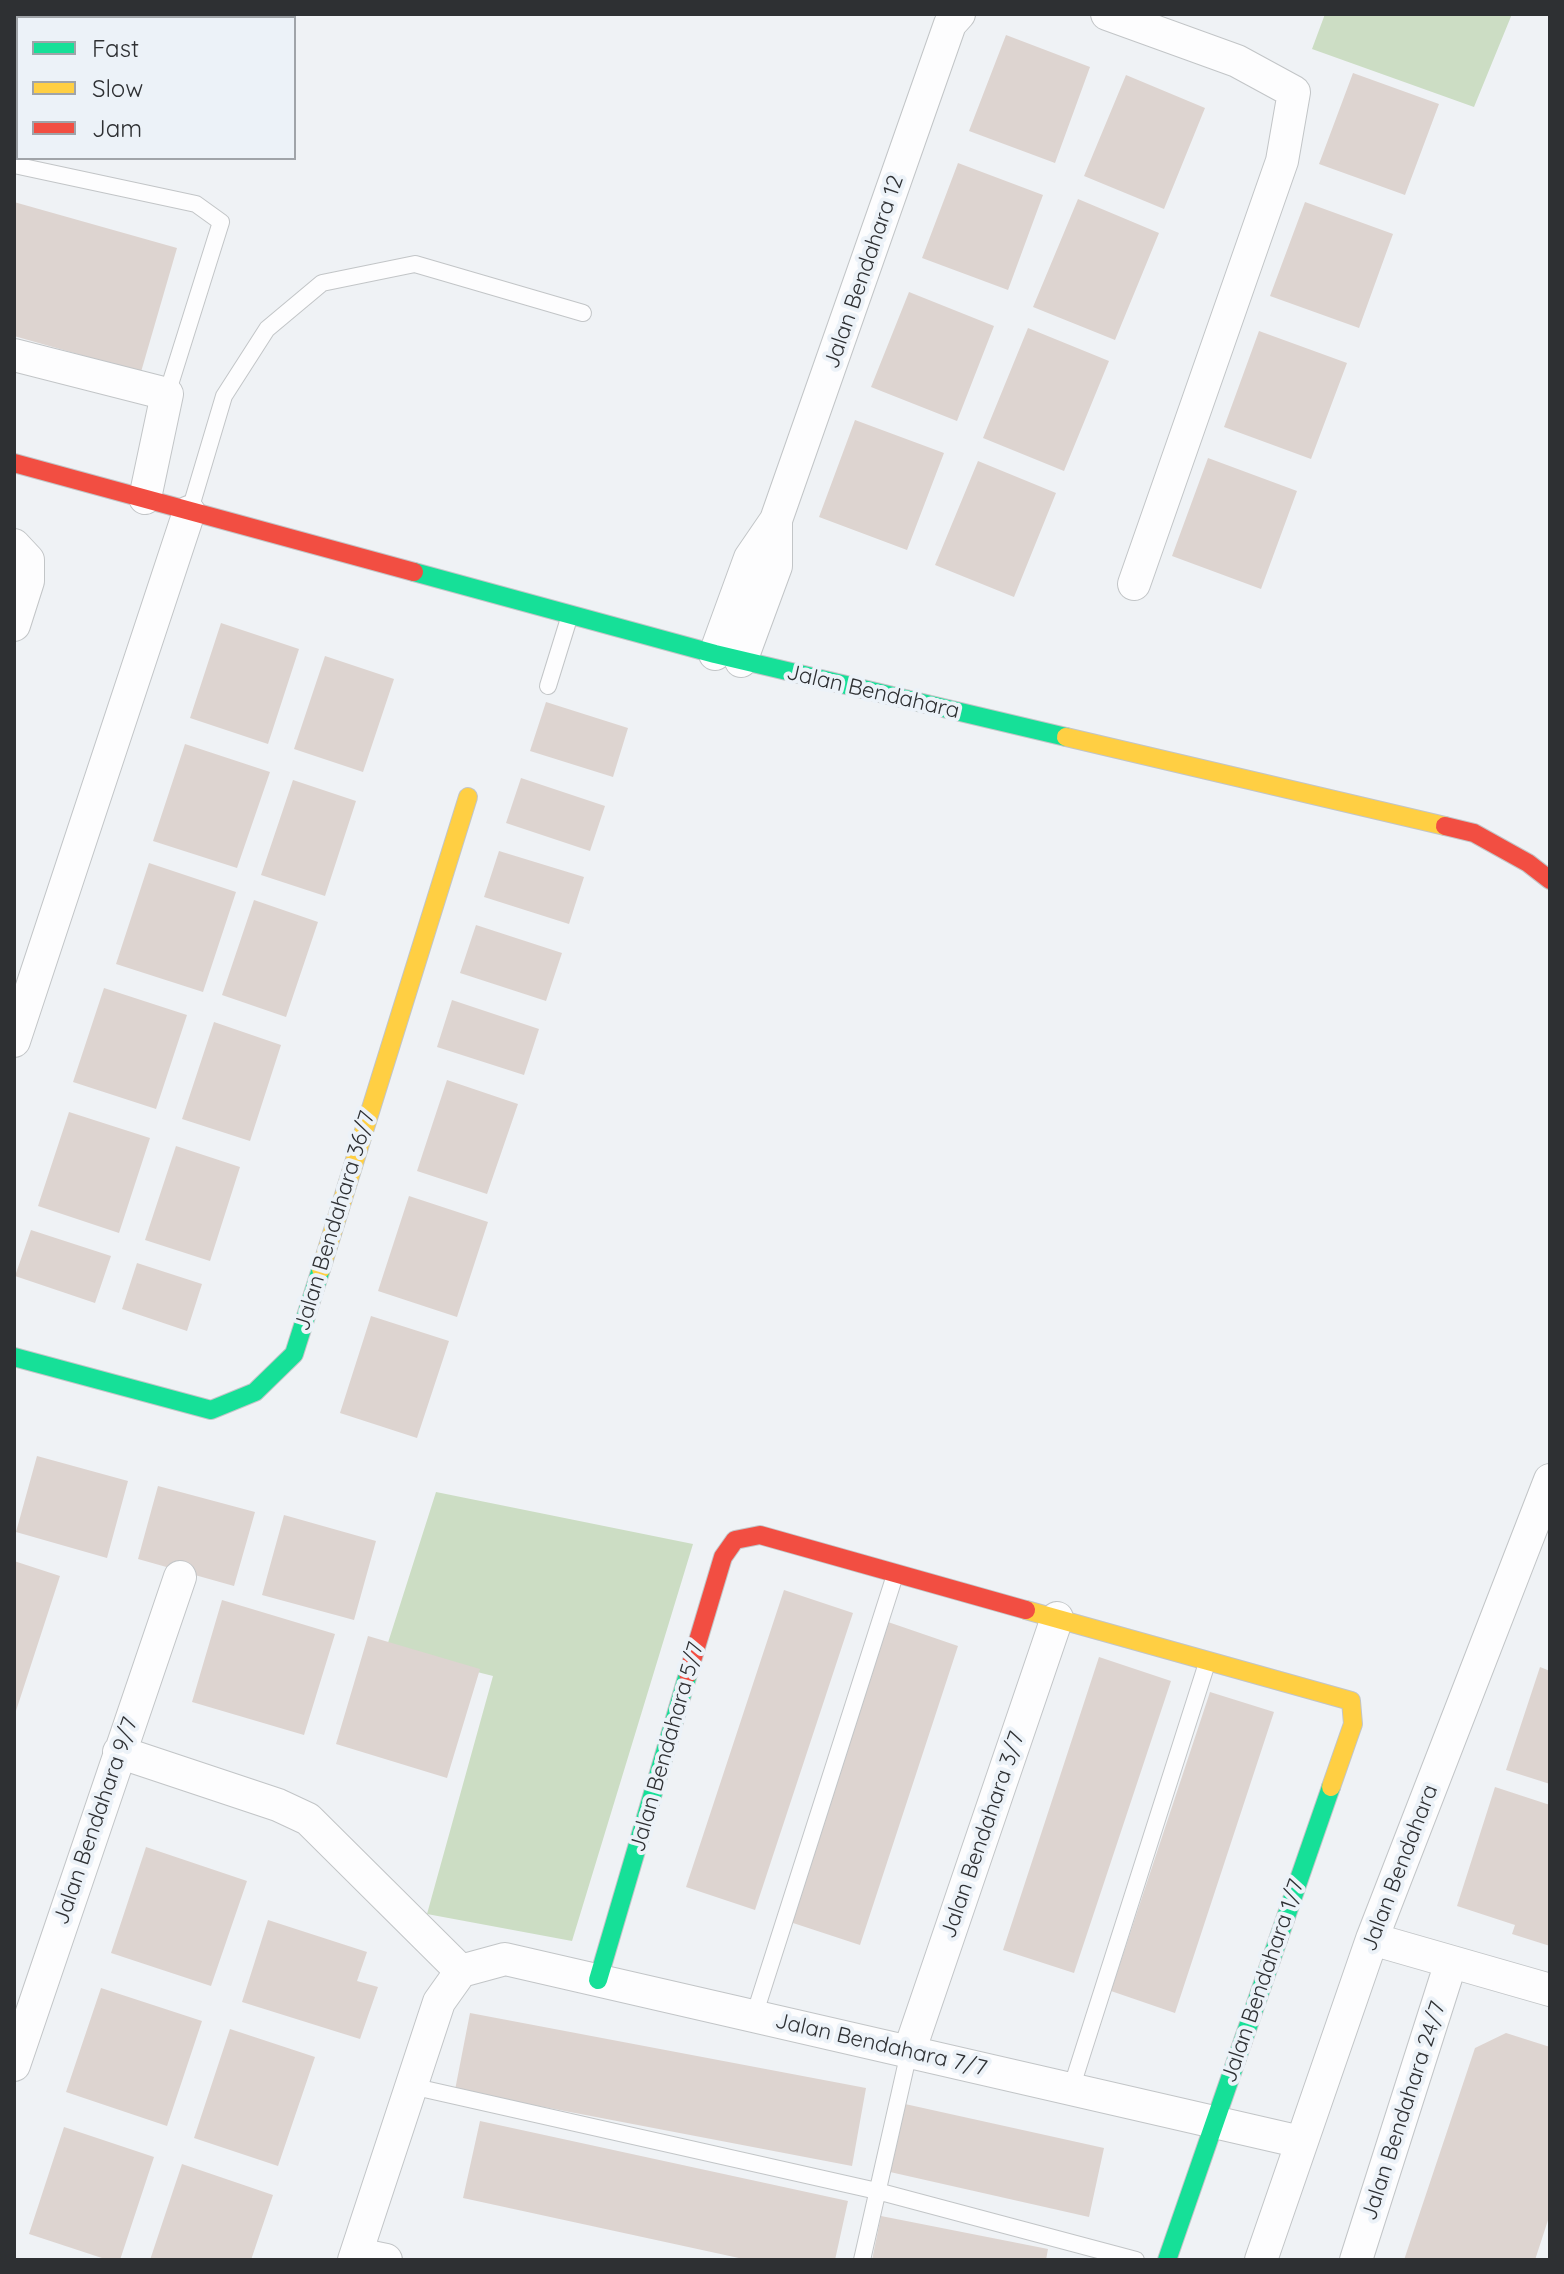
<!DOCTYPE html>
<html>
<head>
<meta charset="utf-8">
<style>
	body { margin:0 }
	#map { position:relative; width:1564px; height:2274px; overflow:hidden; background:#eff2f5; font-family:Quicksand,sans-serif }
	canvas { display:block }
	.frame { position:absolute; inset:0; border:16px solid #2e3033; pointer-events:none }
	.legend { position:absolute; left:16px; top:16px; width:280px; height:144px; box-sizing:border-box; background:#ecf2f8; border:2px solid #a0a4a9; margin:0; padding:10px 14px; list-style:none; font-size:24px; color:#2e3033 }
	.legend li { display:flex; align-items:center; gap:16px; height:40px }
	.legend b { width:40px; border:2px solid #a0a4a9 }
</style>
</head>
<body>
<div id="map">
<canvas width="1564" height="2274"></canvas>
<div class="frame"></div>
<ul class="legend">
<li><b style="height:10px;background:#16e098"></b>Fast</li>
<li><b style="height:10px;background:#ffcf43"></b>Slow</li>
<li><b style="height:10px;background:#f24e42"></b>Jam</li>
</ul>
</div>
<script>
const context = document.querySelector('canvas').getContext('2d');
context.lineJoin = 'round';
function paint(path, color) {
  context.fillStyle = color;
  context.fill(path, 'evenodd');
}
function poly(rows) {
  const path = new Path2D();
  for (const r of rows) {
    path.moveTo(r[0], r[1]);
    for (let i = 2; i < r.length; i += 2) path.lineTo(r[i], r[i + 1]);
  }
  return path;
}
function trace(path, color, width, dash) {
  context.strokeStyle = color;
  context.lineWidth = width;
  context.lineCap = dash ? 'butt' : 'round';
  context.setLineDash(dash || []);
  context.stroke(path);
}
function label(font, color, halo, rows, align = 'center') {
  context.font = font + ' Quicksand,sans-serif';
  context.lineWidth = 8;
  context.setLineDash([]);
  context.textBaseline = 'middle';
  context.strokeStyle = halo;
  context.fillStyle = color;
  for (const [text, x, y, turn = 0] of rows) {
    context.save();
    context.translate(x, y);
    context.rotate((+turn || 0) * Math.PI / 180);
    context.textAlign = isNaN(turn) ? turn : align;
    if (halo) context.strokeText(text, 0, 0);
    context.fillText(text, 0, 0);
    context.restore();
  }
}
const green = poly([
	[1325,14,1512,14,1474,107,1312,49],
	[436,1492,693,1544,572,1941,427,1914,493,1676,386,1649]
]);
const building = poly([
	[14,14,167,14,166,18,18,18,18,39,14,37],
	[1006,35,1090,67,1055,163,969,131],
	[1353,73,1439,104,1405,195,1319,164],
	[1126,75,1205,108,1164,209,1084,176],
	[958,163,1043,195,1008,290,922,258],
	[1078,199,1159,233,1115,340,1033,307],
	[14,202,177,248,141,372,14,336],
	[1305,202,1393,234,1359,328,1270,296],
	[909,292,994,326,957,421,871,387],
	[1028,328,1109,361,1064,471,983,438],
	[1259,331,1347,363,1311,459,1224,427],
	[855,420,944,453,907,550,819,517],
	[1208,458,1297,491,1261,589,1172,556],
	[978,461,1056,493,1014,597,935,565],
	[221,623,299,649,268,744,190,718],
	[325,656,394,679,363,772,294,749],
	[546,702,628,728,613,777,530,751],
	[185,744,270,772,237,868,153,841],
	[521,778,605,806,590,851,506,823],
	[293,780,356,801,325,896,261,875],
	[499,851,584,877,569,924,484,897],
	[149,863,236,892,203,992,116,964],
	[254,900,318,922,286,1017,222,995],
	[476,925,562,953,546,1001,460,973],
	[104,988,187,1015,156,1109,73,1082],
	[452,1000,539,1029,524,1075,437,1047],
	[214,1022,281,1045,250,1141,182,1119],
	[447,1080,518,1104,487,1194,417,1171],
	[69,1112,150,1138,119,1233,38,1206],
	[176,1146,240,1167,210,1261,145,1240],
	[409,1196,488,1222,457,1317,378,1291],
	[31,1230,111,1256,95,1303,15,1276],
	[137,1263,202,1284,187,1331,122,1309],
	[371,1316,449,1341,417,1438,340,1413],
	[37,1456,128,1481,107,1558,16,1532],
	[158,1486,255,1512,234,1586,138,1559],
	[284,1515,376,1541,354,1620,262,1595],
	[14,1561,60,1576,15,1714,14,1714],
	[784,1590,853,1613,755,1910,686,1887],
	[222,1600,335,1634,304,1735,192,1702],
	[888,1622,958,1646,860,1945,790,1922],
	[368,1636,480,1669,447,1778,336,1744],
	[1099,1657,1171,1681,1074,1973,1003,1950],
	[1540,1667,1550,1671,1550,1784,1506,1770],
	[1210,1692,1274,1712,1175,2013,1111,1991],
	[1495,1787,1550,1805,1550,1946,1512,1934,1515,1925,1457,1906],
	[146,1847,247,1881,211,1986,111,1953],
	[268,1920,367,1952,357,1981,378,1987,360,2039,242,2002],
	[101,1988,202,2021,167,2126,66,2092],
	[470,2013,866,2088,852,2166,455,2090],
	[230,2029,315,2057,278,2166,194,2138],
	[1506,2033,1550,2047,1550,2214,1535,2260,1404,2260,1475,2048],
	[905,2104,1104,2148,1089,2217,890,2172],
	[480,2121,848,2201,835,2260,748,2260,463,2198],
	[64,2127,154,2157,120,2260,108,2260,29,2234],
	[182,2164,273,2195,251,2260,150,2260],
	[881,2216,1048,2249,1046,2260,872,2260]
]);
const lane = poly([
	[282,18,284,14],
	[14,81,18,82],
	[14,165,196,204,221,222,167,394],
	[190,510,224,396,267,329,322,283,415,264,583,313],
	[548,686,570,615],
	[754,2016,895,1575],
	[411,2086,877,2191,1136,2260],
	[1071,2089,1207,1663],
	[862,2260,909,2052]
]);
const street = poly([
	[1107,14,1237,61,1294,92,1282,161,1134,584],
	[14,355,167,394,145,498],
	[14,545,28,560,28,581,14,625],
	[715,654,750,558,776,520,950,24,959,14],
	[741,661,776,566,776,520],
	[14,1041,189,512],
	[119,1752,278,1805,308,1819,461,1971],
	[1372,1939,1550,1990],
	[909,2052,1057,1618],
	[14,2065,180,1577],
	[357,2254,386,2260],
	[354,2260,439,2002,461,1971,505,1959,1301,2142],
	[1261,2260,1372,1939,1550,1480],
	[1356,2260,1451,1962]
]);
const fast = poly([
	[414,572,715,654,1066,737],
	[14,1357,211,1410,255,1392,294,1354,321,1269],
	[598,1980,688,1674],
	[1167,2260,1331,1787]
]);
const slow = poly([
	[1066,737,1445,826],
	[321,1269,468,797],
	[1026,1610,1351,1701,1353,1724,1331,1787]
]);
const jam = poly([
	[14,463,414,572],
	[1445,826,1474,833,1528,863,1550,880],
	[688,1674,723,1557,735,1540,760,1535,1026,1610]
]);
const streetNames = [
	["Jalan Bendahara 12",864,272,-71],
	["Jalan Bendahara",873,692,13],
	["Jalan Bendahara 36/7",335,1221,-73],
	["Jalan Bendahara 5/7",667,1747,-74],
	["Jalan Bendahara 9/7",96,1821,-71],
	["Jalan Bendahara 3/7",983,1835,-71],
	["Jalan Bendahara",1400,1868,-69],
	["Jalan Bendahara 1/7",1263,1981,-71],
	["Jalan Bendahara 7/7",881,2045,13],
	["Jalan Bendahara 24/7",1404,2111,-72]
];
paint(green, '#ccddc4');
paint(building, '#ddd4d0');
trace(lane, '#c2c5c7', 18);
trace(street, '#c2c5c7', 34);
trace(fast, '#c2c5c7', 20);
trace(slow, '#c2c5c7', 20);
trace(jam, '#c2c5c7', 20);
trace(lane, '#fdfdfe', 16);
trace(street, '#fdfdfe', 32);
trace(fast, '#16e098', 18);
trace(slow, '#ffcf43', 18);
trace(jam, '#f24e42', 18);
label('22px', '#2e3033', '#ecf2f8', streetNames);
</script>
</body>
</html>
